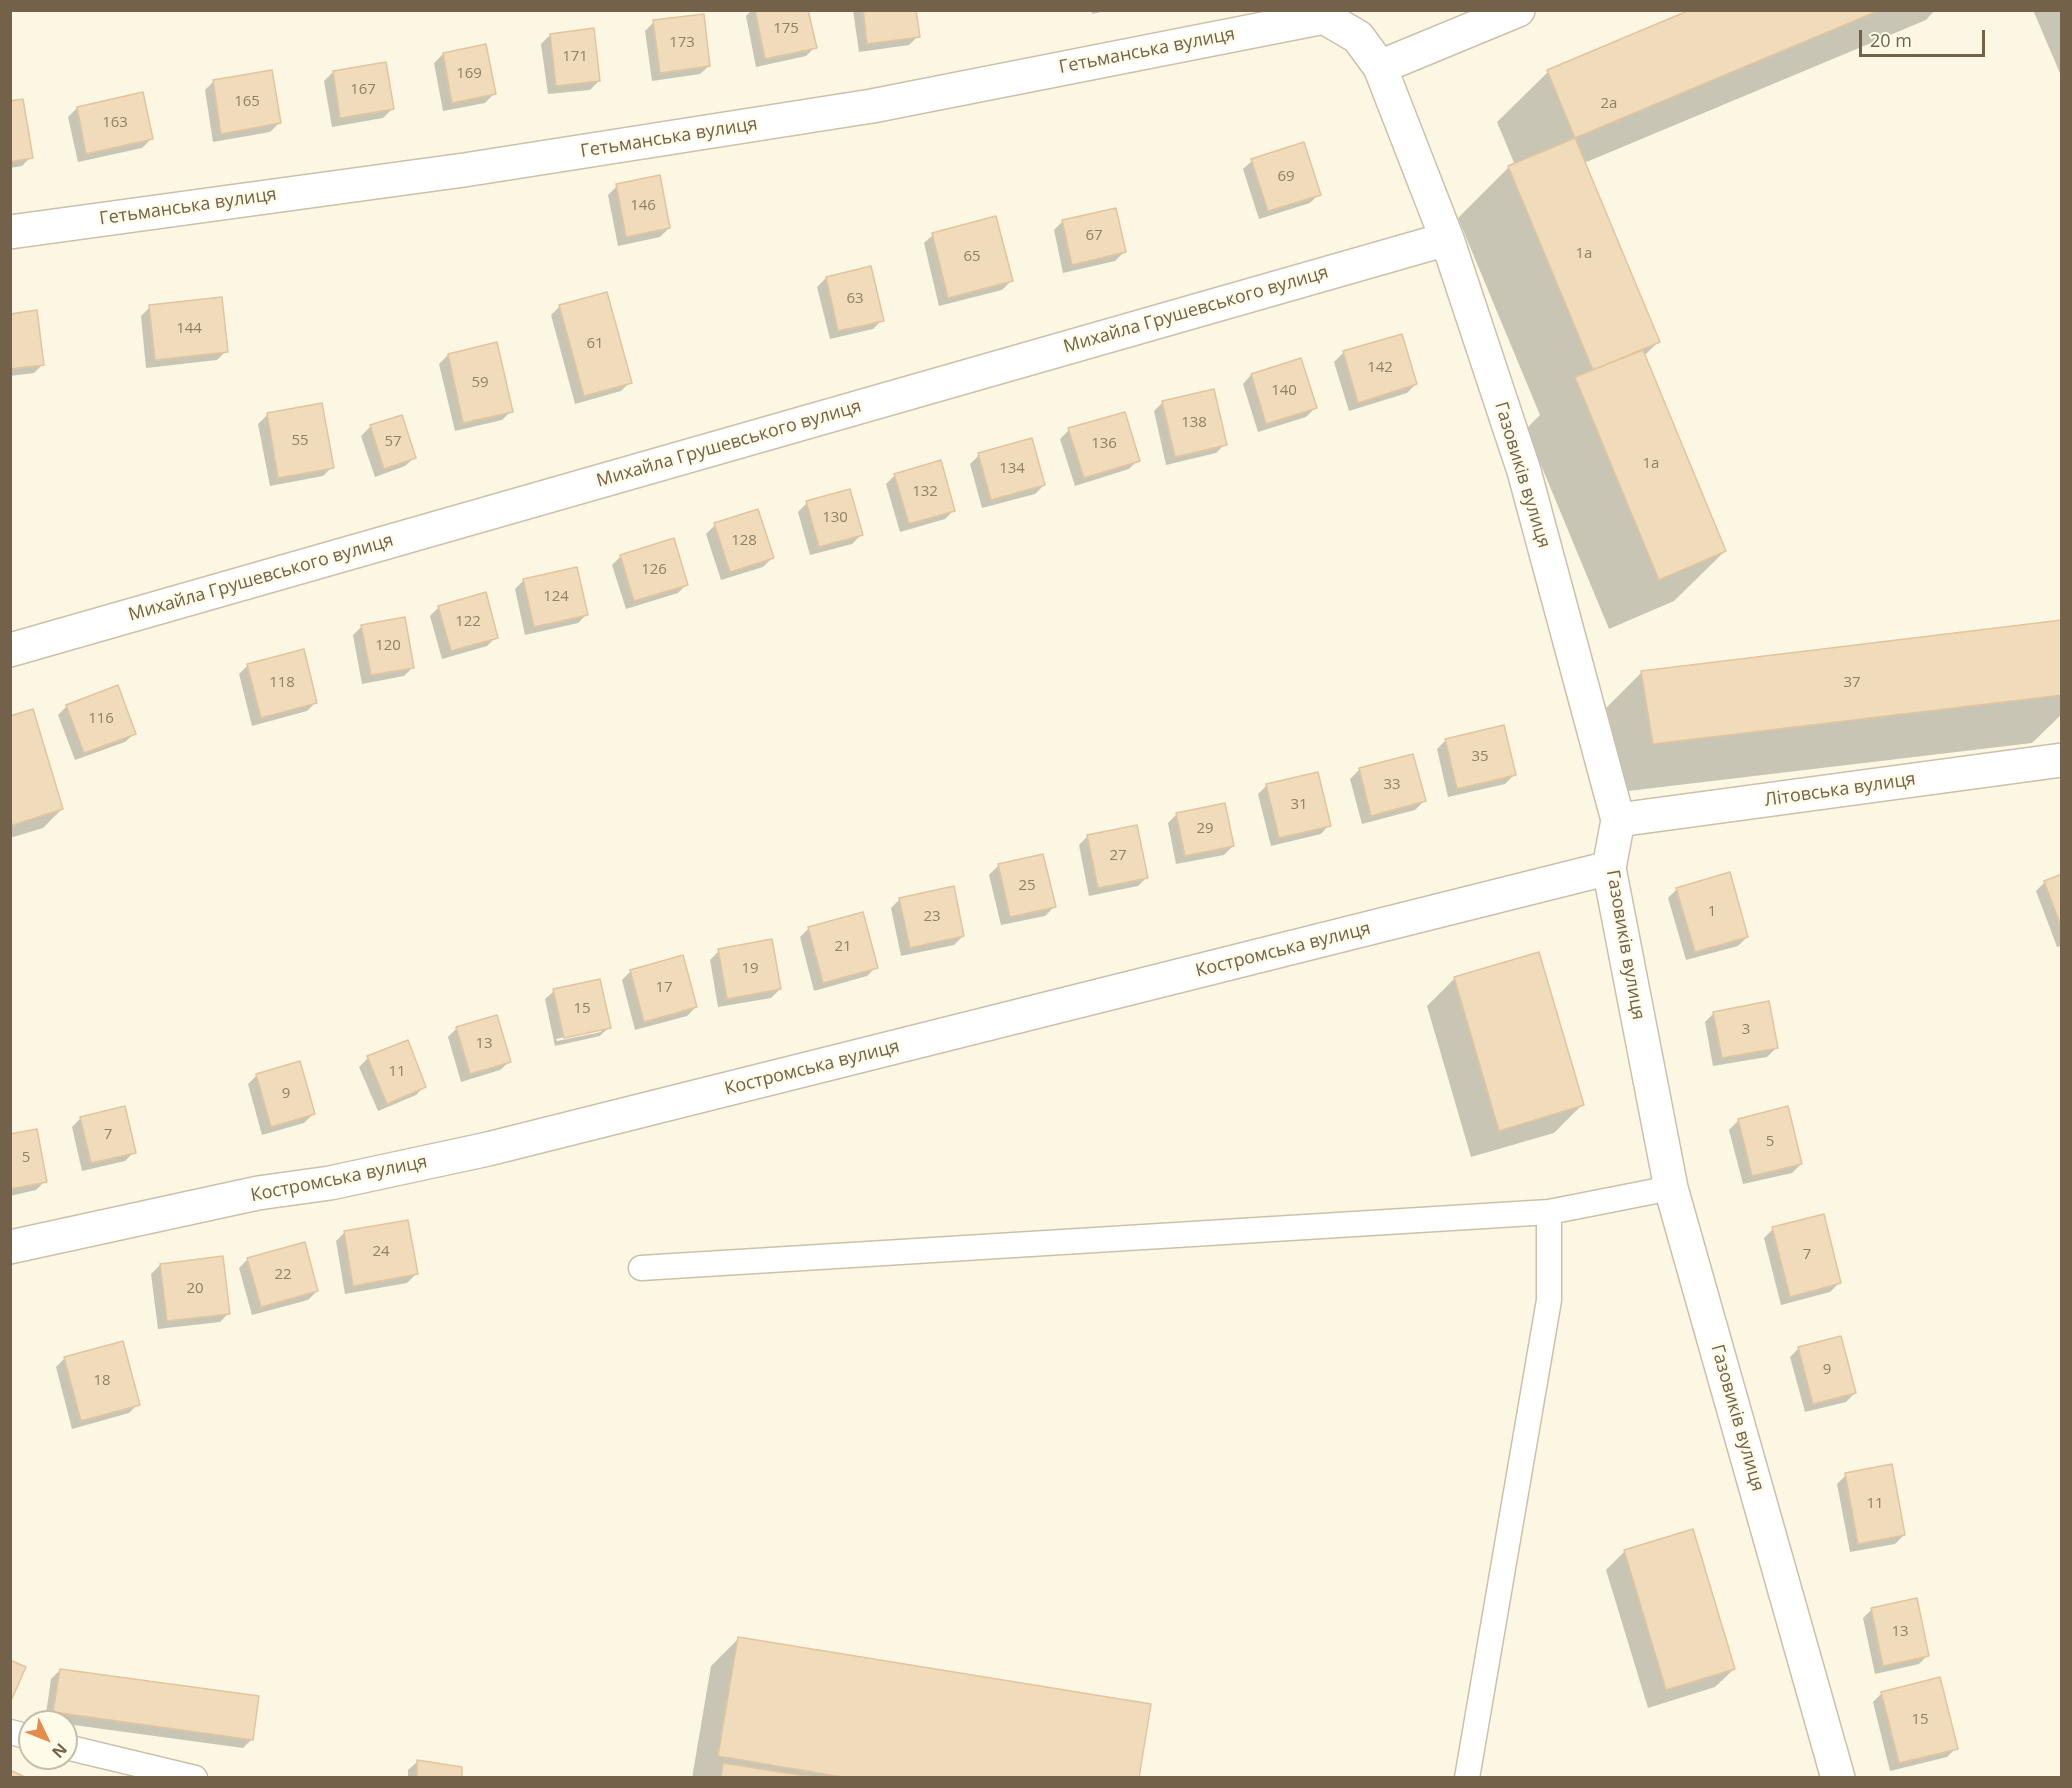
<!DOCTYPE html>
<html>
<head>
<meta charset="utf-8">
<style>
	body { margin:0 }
	#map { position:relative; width:2072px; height:1788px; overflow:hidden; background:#fcf7e3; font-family:"Open Sans",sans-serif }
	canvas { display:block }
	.frame { position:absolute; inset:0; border:12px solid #73614a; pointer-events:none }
	.north { position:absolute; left:18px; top:1710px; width:60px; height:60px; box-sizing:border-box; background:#fffbe9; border:2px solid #c7bda9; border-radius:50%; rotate:133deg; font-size:16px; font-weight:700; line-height:24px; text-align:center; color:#73614a }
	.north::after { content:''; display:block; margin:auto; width:21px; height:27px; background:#e38c4b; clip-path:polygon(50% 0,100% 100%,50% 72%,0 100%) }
	.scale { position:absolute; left:1859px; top:30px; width:126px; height:27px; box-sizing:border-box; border:3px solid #73614a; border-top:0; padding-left:8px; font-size:18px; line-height:21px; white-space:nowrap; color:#73614a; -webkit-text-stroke:4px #fffbe9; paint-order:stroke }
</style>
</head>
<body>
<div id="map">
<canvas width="2072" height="1788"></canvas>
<div class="frame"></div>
<div class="north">N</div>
<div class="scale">20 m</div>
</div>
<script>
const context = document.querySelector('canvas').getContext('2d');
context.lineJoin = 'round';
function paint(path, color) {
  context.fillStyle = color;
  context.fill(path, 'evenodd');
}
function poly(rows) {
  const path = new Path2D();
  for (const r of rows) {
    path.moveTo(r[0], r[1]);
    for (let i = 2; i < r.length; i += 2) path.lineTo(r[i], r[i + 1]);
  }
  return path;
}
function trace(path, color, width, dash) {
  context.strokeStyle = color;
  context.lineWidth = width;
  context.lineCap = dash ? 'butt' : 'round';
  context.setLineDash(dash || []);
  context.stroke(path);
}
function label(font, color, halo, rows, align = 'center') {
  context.font = font + ' "Open Sans",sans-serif';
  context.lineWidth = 5;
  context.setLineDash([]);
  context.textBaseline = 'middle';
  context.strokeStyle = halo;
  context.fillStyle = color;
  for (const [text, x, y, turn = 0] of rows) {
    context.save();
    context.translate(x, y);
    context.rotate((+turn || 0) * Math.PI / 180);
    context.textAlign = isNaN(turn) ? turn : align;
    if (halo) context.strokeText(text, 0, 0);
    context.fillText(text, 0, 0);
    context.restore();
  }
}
const shadow = poly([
	[752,10,807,10,815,47,806,56,756,67,746,16],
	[853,10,915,10,918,36,909,45,859,52],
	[1091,10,1110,10,1092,14],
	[1694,10,1935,10,1926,20,1584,163,1658,342,1644,356,1725,551,1674,601,1609,629,1526,429,1540,415,1458,218,1509,167,1515,165,1497,122,1548,72],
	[2033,10,2062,10,2062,78],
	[654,22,709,66,700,74,652,81,645,31],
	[550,35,599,81,590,90,548,94,541,44],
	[443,54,494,94,485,103,443,111,434,63],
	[333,72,392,109,383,118,332,127,324,81],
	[214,81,279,123,270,132,213,142,205,90],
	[10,103,31,157,22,166,10,168],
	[77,108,151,139,142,148,78,162,68,117],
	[1252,161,1319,194,1310,203,1259,219,1243,169],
	[617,186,669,228,660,237,618,246,608,195],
	[1063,221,1124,252,1115,261,1063,273,1054,230],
	[933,235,1011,281,1002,290,939,306,924,243],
	[826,278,882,320,873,329,830,339,817,287],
	[560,306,630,382,621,391,575,404,551,315],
	[150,307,226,351,217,360,146,368,141,316],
	[10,315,43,364,34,373,10,376],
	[1401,336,1416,384,1407,393,1349,411,1334,362,1343,353],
	[448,355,511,411,502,420,455,431,439,364],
	[1251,375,1315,408,1306,417,1258,432,1243,384],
	[1163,402,1225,444,1216,453,1166,465,1154,411],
	[320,405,332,467,323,476,270,486,258,424,267,415],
	[401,417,414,458,405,466,375,477,361,436,370,427],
	[1069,430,1138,460,1129,469,1075,486,1060,439],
	[979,455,1044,485,1035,494,982,508,970,464],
	[895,475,954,510,945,519,900,532,886,484],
	[807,503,861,535,852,544,810,555,798,512],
	[715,525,772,558,763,567,721,580,706,534],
	[621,556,687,584,678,593,626,609,612,565],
	[524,580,587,614,578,623,525,635,515,589],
	[439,607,496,637,487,646,442,659,430,616],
	[2062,622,2062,714,2032,743,1603,794,1591,723,1642,672],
	[362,626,413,667,404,676,362,684,353,635],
	[248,665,316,702,307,711,252,726,239,674],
	[67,706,134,734,125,742,75,760,58,715],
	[10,718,62,809,43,828,10,838],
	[1446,740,1514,775,1505,784,1448,797,1437,749],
	[1412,756,1424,801,1415,810,1362,824,1350,779,1359,770],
	[1267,785,1329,825,1321,834,1271,846,1258,794],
	[1177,814,1233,846,1224,855,1176,864,1168,823],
	[1088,836,1147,877,1138,886,1089,896,1079,845],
	[998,866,1054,907,1045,916,1001,925,989,875],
	[2062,876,2062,946,2057,947,2036,891,2045,882],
	[1677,889,1747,937,1738,946,1686,960,1668,898],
	[900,899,963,936,954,945,901,956,891,908],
	[809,928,876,967,867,976,814,991,800,937],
	[719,951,780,989,771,998,718,1007,710,960],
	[631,971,696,1007,687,1016,635,1030,622,980],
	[1455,978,1582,1105,1554,1133,1471,1157,1427,1006],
	[554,991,609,1027,600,1036,555,1046,545,999],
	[601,1029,601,1032,557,1041,556,1039],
	[1714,1013,1776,1048,1767,1057,1713,1066,1705,1022],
	[457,1028,509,1062,500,1070,461,1082,448,1037],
	[368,1058,425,1086,416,1095,378,1111,359,1067],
	[257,1075,313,1114,304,1123,262,1135,248,1084],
	[1787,1108,1801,1164,1792,1173,1743,1184,1729,1130,1738,1121],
	[81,1118,134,1152,125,1161,82,1171,72,1127],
	[10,1136,45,1181,36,1190,10,1196],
	[1773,1229,1839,1283,1830,1292,1781,1305,1764,1238],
	[345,1232,416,1274,407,1283,345,1294,336,1241],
	[248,1259,317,1291,308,1300,252,1315,239,1268],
	[160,1265,229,1313,220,1322,158,1329,151,1274],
	[1799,1348,1855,1393,1846,1402,1805,1412,1790,1357],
	[65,1358,138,1404,129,1413,72,1429,56,1367],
	[1846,1475,1904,1535,1895,1544,1850,1552,1837,1484],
	[1625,1551,1734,1669,1715,1687,1648,1708,1606,1570],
	[1872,1609,1928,1655,1919,1664,1875,1674,1863,1618],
	[738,1639,1137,1778,692,1778,711,1666],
	[60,1670,252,1739,243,1748,66,1724,66,1722,45,1721,51,1679],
	[1882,1693,1956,1748,1947,1757,1890,1771,1873,1702],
	[417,1762,461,1778,408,1778,408,1770]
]);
const building = poly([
	[755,10,808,10,817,48,765,59,755,10],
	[863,10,916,10,920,37,867,44,863,10],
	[1690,10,1880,10,1575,138,1547,70,1690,10],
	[704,14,710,66,660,73,653,20,704,14],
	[594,28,600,81,556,86,550,34,594,28],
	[486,44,496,94,452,103,443,53,486,44],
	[386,62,394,109,340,118,333,71,386,62],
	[272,70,281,123,221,134,213,80,272,70],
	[143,92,153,139,86,154,77,107,143,92],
	[23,99,33,158,10,162,10,101,23,99],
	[1575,138,1660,342,1593,370,1508,166,1575,138],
	[1304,142,1321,195,1268,211,1251,159,1304,142],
	[660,175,670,228,626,237,616,184,660,175],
	[1116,208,1126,252,1072,265,1062,220,1116,208],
	[996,216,1013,281,948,298,932,233,996,216],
	[871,266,884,321,838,331,826,277,871,266],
	[607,292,632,383,584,396,559,305,607,292],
	[222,297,228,352,155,360,149,305,222,297],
	[37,310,44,365,10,369,10,314,37,310],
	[1402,334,1417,384,1358,403,1343,351,1402,334],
	[497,342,513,412,463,423,448,354,497,342],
	[1643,350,1726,551,1659,580,1575,377,1643,350],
	[1301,358,1317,408,1266,424,1251,374,1301,358],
	[1214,389,1227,445,1175,457,1162,401,1214,389],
	[322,403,334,468,278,478,267,413,322,403],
	[1125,412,1140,461,1084,478,1068,428,1125,412],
	[402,415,416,458,384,469,370,425,402,415],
	[1032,438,1045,485,991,500,978,453,1032,438],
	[941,460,955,511,909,524,894,474,941,460],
	[850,489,863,535,819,547,806,501,850,489],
	[758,509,774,558,730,572,714,523,758,509],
	[674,538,688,585,634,601,620,555,674,538],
	[577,567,588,615,534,627,523,579,577,567],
	[486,592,498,638,451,651,438,606,486,592],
	[405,617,414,668,371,675,361,625,405,617],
	[2062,620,2062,695,1653,744,1641,671,2062,620],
	[304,649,317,703,261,718,247,664,304,649],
	[118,685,136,734,84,753,66,705,118,685],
	[33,709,63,809,10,826,10,716,33,709],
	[1504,725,1516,775,1457,789,1445,739,1504,725],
	[1413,754,1426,801,1371,816,1359,768,1413,754],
	[1318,772,1331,826,1279,838,1266,784,1318,772],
	[1225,803,1234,846,1185,856,1176,813,1225,803],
	[1137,825,1148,878,1098,888,1087,835,1137,825],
	[1043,854,1056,907,1010,917,998,864,1043,854],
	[1730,872,1748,937,1695,952,1676,888,1730,872],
	[2062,874,2062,929,2044,881,2062,874],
	[954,886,964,936,910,948,899,898,954,886],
	[863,912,878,968,823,983,808,927,863,912],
	[772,939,781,989,727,999,718,949,772,939],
	[1539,952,1584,1105,1499,1131,1454,977,1539,952],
	[683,955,697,1007,644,1022,630,970,683,955],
	[600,979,611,1028,564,1038,553,989,600,979],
	[1769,1001,1778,1048,1722,1058,1713,1012,1769,1001],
	[497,1015,511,1062,470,1074,456,1027,497,1015],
	[408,1040,426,1087,387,1104,367,1056,408,1040],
	[300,1061,315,1114,271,1127,256,1074,300,1061],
	[125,1106,136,1153,91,1163,80,1117,125,1106],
	[1788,1106,1802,1164,1752,1176,1738,1119,1788,1106],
	[37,1129,47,1182,10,1189,10,1134,37,1129],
	[1824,1214,1841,1283,1790,1297,1772,1227,1824,1214],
	[408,1220,418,1274,353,1286,344,1231,408,1220],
	[305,1242,318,1291,261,1307,247,1258,305,1242],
	[223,1256,230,1314,167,1321,160,1264,223,1256],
	[1841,1336,1856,1393,1813,1404,1798,1347,1841,1336],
	[123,1341,140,1405,81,1421,64,1357,123,1341],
	[1892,1464,1905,1535,1858,1544,1845,1473,1892,1464],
	[1693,1529,1735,1669,1666,1690,1624,1550,1693,1529],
	[1917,1598,1929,1656,1883,1666,1871,1608,1917,1598],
	[738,1637,1151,1704,1139,1778,848,1778,718,1756,738,1637],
	[10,1660,26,1667,10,1703,10,1660],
	[60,1669,259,1696,253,1740,53,1712,60,1669],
	[1940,1677,1958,1749,1899,1763,1881,1692,1940,1677],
	[417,1760,462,1767,462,1778,417,1778,417,1760],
	[723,1763,819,1778,721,1778,723,1763],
	[10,1770,27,1778,10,1778,10,1770]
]);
const lane = poly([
	[641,1268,1549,1212,1671,1188],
	[10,1732,30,1737],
	[66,1747,195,1778],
	[1467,1778,1549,1300,1549,1212]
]);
const street = poly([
	[1317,10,1324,17,1358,37,1380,67,1447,239,1524,471,1618,820,1609,868,1671,1188,1838,1778],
	[1380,67,1518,10],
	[10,232,464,170,872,106,1324,17],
	[10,650,1447,239],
	[1618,820,2062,760],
	[10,1247,258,1193,330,1183,488,1149,1609,868]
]);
const numberNames = [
	["175",786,29],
	["173",682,43],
	["171",575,57],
	["169",469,74],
	["167",363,90],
	["165",247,102],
	["2а",1609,104],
	["163",115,123],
	["69",1286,177],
	["146",643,206],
	["67",1094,236],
	["1а",1584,254],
	["65",972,257],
	["63",855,299],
	["144",189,329],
	["61",595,344],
	["142",1380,368],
	["59",480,383],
	["140",1284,391],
	["138",1194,423],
	["55",300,441],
	["57",393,442],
	["136",1104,444],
	["1а",1651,464],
	["134",1012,469],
	["132",925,492],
	["130",835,518],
	["128",744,541],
	["126",654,570],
	["124",556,597],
	["122",468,622],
	["120",388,646],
	["118",282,683],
	["37",1852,683],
	["116",101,719],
	["35",1480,757],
	["33",1392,785],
	["31",1299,805],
	["29",1205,829],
	["27",1118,856],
	["25",1027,886],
	["1",1712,912],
	["23",932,917],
	["21",843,947],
	["19",750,969],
	["17",664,988],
	["15",582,1009],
	["3",1746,1030],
	["13",484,1044],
	["11",397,1072],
	["9",286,1094],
	["7",108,1135],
	["5",1770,1142],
	["5",26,1158],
	["24",381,1252],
	["7",1807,1255],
	["22",283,1275],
	["20",195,1289],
	["9",1827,1370],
	["18",102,1381],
	["11",1875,1504],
	["13",1900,1632],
	["15",1920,1720]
];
const streetNames = [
	["Гетьманська вулиця",1147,51,-11],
	["Гетьманська вулиця",669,138,-9],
	["Гетьманська вулиця",188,207,-8],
	["Михайла Грушевського вулиця",1196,310,-16],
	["Михайла Грушевського вулиця",729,444,-16],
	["Газовиків вулиця",1522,475,73],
	["Михайла Грушевського вулиця",261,578,-16],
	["Літовська вулиця",1840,790,-8],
	["Газовиків вулиця",1625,945,80],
	["Костромська вулиця",1283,950,-14],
	["Костромська вулиця",812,1068,-14],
	["Костромська вулиця",339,1179,-11],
	["Газовиків вулиця",1737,1418,74]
];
paint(shadow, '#0003');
paint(building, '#f0dbbb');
trace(building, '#e2c59c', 1.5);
trace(lane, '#cdc0aa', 27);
trace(street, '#cdc0aa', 36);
trace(lane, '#fff', 24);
trace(street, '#fff', 33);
label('15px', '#928066', null, numberNames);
label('18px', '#73614a', '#fffbe9', streetNames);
</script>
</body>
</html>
